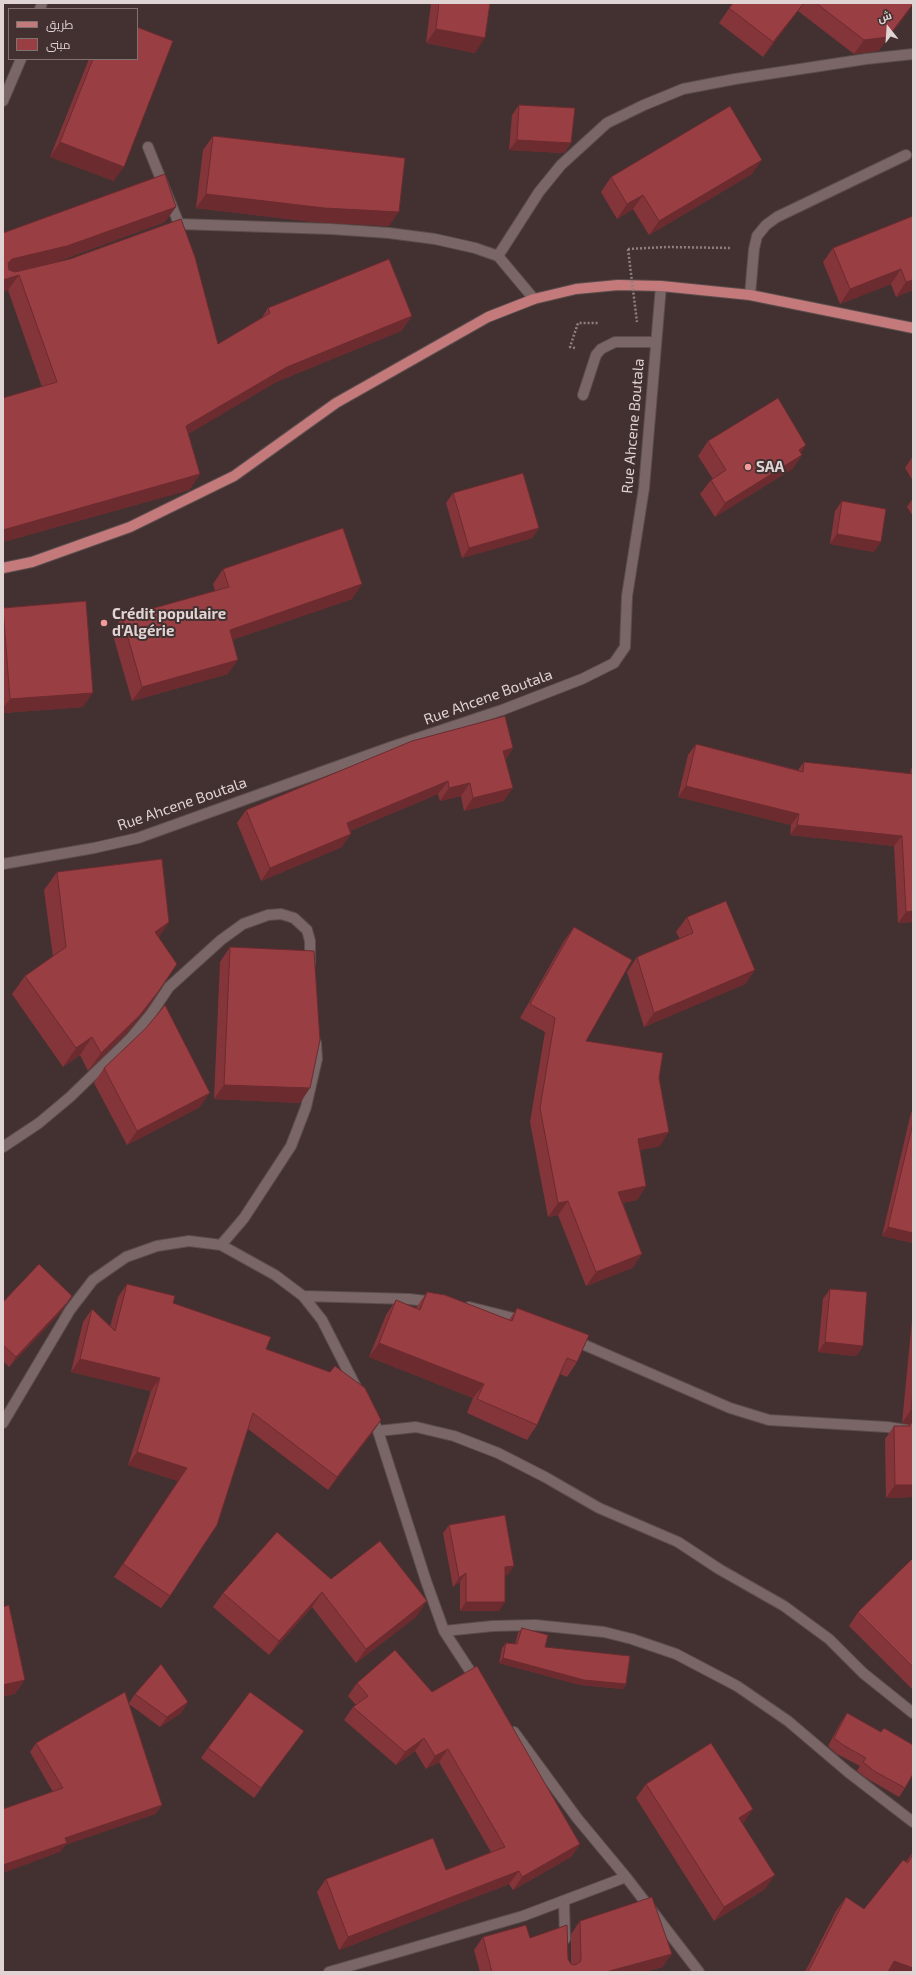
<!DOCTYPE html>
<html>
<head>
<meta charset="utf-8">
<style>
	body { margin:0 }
	#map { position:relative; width:916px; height:1975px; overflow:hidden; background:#433131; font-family:"Exo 2",Cairo,sans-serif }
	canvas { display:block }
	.frame { position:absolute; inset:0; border:4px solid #dfd3d3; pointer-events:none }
	.legend { position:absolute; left:8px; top:8px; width:130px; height:52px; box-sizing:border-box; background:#433131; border:1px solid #817272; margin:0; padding:5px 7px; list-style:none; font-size:12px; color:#dfd3d3 }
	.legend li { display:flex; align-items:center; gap:8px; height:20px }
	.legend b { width:20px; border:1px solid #817272 }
	.north { position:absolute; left:868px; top:8px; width:40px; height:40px; -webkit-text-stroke:3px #433131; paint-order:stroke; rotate:343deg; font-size:11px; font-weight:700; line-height:16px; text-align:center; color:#dfd3d3 }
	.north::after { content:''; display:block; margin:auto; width:14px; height:18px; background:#dfd3d3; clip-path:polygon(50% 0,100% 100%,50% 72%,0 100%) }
</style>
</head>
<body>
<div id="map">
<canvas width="916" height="1975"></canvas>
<div class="frame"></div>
<ul class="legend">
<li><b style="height:5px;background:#c4797a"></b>طريق</li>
<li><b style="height:11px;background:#993e43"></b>مبنى</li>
</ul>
<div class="north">ش</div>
</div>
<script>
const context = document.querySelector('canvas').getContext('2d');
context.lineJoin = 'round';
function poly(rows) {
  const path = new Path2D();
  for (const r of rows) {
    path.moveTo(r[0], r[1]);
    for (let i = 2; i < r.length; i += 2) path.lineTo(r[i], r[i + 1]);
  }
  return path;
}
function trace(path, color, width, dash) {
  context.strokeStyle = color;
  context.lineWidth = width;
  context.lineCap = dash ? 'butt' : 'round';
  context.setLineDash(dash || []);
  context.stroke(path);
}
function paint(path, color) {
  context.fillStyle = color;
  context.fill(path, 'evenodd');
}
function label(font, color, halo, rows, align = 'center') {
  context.font = font + ' "Exo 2",sans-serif';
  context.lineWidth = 4;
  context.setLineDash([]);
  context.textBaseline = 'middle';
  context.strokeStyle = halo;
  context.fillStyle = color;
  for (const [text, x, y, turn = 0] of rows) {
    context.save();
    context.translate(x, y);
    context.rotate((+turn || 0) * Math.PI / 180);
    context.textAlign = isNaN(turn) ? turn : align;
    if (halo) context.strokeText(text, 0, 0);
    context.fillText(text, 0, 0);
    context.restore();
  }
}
const path = poly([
	[628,249,667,247,731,248],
	[575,348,570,347,578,323,598,323]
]);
const minor = poly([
	[40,9,42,3],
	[3,101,21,59],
	[148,147,179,224,331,229,389,233,435,239,475,248,498,256,534,299],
	[498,256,539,192,561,165,607,123,644,105,683,89,735,79,866,59,913,54],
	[750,295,754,249,757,236,766,225,777,217,906,155],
	[583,395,596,355,601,349,615,342,656,342],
	[3,864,94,848,138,838,391,747,502,710,582,679,614,663,625,647,627,596,644,488,661,286],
	[3,1147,39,1123,70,1097,131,1038,151,1014,169,987,221,940,243,924,268,915,281,914,294,918,307,930,310,941,310,963],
	[221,1245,244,1218,291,1146,306,1107,317,1059,316,1043],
	[303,1296,409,1299,435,1302],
	[469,1307,525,1321],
	[573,1340,730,1408,769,1420,887,1427,913,1431],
	[371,1416,378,1431,426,1581,444,1631,476,1680],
	[3,1423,70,1310,93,1280,126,1257,157,1246,189,1241,221,1245,275,1275,303,1296,322,1320,358,1391],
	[378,1431,416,1427,454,1436,498,1453,545,1477,599,1508,678,1542,719,1569,784,1606,829,1639,863,1673,913,1713],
	[444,1631,493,1626,535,1625,604,1632,632,1639,676,1654,737,1686,788,1721,848,1772,913,1822],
	[514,1732,577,1818,626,1877,699,1972],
	[564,1901,565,1939],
	[329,1972,523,1916,626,1877]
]);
const major = poly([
	[3,568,32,562,130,527,234,476,336,403,488,317,534,299,576,289,618,285,661,286,750,295,913,328]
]);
const pathBridge = poly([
	[628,249,637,322]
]);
const wall = poly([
	[431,3,490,3,475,53,426,43],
	[733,3,913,3,908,12,878,51,854,54,798,11,763,57,719,23],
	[89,59,137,59,114,181,50,157],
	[519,105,571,143,564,153,509,150,512,115],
	[213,136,389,226,314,222,196,208,203,150],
	[752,174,649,235,633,209,617,219,601,192,611,177],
	[913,216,913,290,896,297,891,284,840,304,823,262,833,248],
	[165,222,56,262,15,272,218,344,261,319,268,308,412,316,401,331,276,382,188,434,200,474,189,490,3,542,3,398,42,387,8,290,3,292,3,233],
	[708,441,801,453,802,455,792,469,715,517,700,494,711,480,713,479,698,456],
	[913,456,913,481,905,468],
	[453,493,539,528,532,538,462,558,446,503],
	[913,498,913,516,907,507],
	[842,501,874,552,830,544,835,511],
	[223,569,352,599,232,640,228,674,132,701,112,632,122,617,215,591,213,584],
	[3,608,83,707,3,713],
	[696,744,798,770,804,762,910,774,913,762,913,922,898,923,894,846,790,835,791,825,678,797,688,755],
	[513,748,506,759,504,801,464,811,461,796,440,801,438,794,350,831,342,847,261,881,237,823,246,810],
	[57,872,169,922,158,937,158,992,146,1010,126,1034,88,1071,80,1055,63,1067,12,994,25,976,53,957,44,890],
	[687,917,755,970,745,984,644,1027,627,972,637,957,680,939,676,932],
	[574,927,586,1041,659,1078,660,1146,640,1150,646,1186,637,1200,623,1203,642,1254,632,1268,586,1286,558,1215,548,1217,530,1122,545,1032,520,1018,564,941],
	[230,947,300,1103,214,1099,220,962],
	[104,1068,200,1107,127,1145,94,1083],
	[913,1110,913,1243,882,1236,911,1113],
	[127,1284,173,1303,266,1349,381,1420,372,1433,328,1490,248,1429,170,1596,161,1608,114,1577,178,1481,128,1465,151,1391,71,1372,83,1322,92,1309,110,1327,118,1297],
	[830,1289,863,1346,856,1356,818,1352,823,1299],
	[427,1292,509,1320,517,1308,577,1362,567,1377,560,1374,537,1425,527,1440,467,1413,473,1398,369,1357,386,1315,396,1300,416,1308],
	[3,1302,67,1303,60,1313,9,1367,3,1361],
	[913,1310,913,1497,886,1498,885,1439,894,1426,908,1426,909,1424,902,1423],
	[449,1525,508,1575,505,1575,499,1611,460,1611,460,1582,453,1587,443,1533],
	[913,1558,913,1690,849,1626,858,1612],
	[331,1579,417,1616,356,1663,312,1607,269,1655,213,1607,223,1593],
	[522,1628,545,1647,626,1684,623,1689,580,1685,499,1663,502,1648,506,1643,515,1644,518,1633],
	[357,1683,432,1692,580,1844,571,1857,513,1890,509,1884,339,1950,317,1892,326,1879,446,1870,491,1852,439,1762,426,1769,415,1751,396,1765,344,1720,353,1707,356,1705,348,1696],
	[135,1694,188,1702,181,1713,160,1727,129,1704,162,1805,155,1814,65,1845,60,1852,53,1792,30,1752,36,1743,129,1703],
	[847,1713,881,1732,884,1728,905,1788,899,1797,868,1779,857,1771,860,1766,837,1754,828,1746,841,1722],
	[296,1741,254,1798,201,1758,208,1748],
	[646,1784,743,1824,765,1889,714,1921,636,1798],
	[913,1852,913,1972,805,1972,836,1911,846,1897,864,1909,906,1862],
	[580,1921,663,1967,643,1972,480,1972,474,1950,483,1937,530,1938,568,1959,571,1965,571,1934]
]);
const shadedWall = poly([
	[804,3,798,11,763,57,773,42],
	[913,4,908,12,878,51,854,54,864,40],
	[436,29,485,38,475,53,426,43],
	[517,140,571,143,564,153,509,150],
	[60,142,124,167,114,181,50,157],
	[762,160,752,174,649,235,659,221],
	[206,194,399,212,389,226,314,222,196,208],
	[643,195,633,209,617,219,627,204],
	[176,207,165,222,56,262,3,274,8,263,12,259],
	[901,269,891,284,840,304,850,289],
	[19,275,8,290,3,292,3,280],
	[913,280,913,290,896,297,906,282],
	[412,316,401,331,276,382,175,442,186,426,287,367],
	[806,445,799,457,802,455,792,469,715,517,725,503],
	[200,474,189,490,3,542,3,530],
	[539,528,532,538,462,558,469,548],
	[837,534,881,542,874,552,830,544],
	[362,584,352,599,220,644,230,630],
	[238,660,228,674,132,701,142,687],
	[93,693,83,707,3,713,3,708,10,699],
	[513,748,504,761,503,751],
	[448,781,438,794,337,836,347,823],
	[470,783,461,796,440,801,449,788],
	[686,786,799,814,791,825,678,797],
	[513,788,504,801,464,811,473,798],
	[797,825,902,836,894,846,790,835],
	[351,834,342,847,261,881,270,868],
	[913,911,913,922,898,923,906,912],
	[169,922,157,940,155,932],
	[755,970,745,984,644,1027,654,1013],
	[158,992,146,1010,126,1034,88,1071,101,1053],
	[92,1037,80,1055,63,1067,76,1048],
	[224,1085,310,1088,300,1103,214,1099],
	[210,1093,200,1107,127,1145,137,1131],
	[669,1132,660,1146,628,1153,638,1139],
	[646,1186,637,1200,608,1206,618,1192],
	[568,1201,558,1215,548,1217,558,1203],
	[888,1227,913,1233,913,1243,882,1236],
	[642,1254,632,1268,586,1286,596,1272],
	[67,1303,60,1313,9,1367,16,1357],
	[825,1342,863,1346,856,1356,818,1352],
	[379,1343,484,1384,473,1398,369,1357],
	[80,1359,160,1378,151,1391,71,1372],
	[911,1410,913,1410,913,1425,910,1423,909,1424,902,1423],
	[381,1420,372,1433,328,1490,337,1477],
	[137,1452,187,1468,178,1481,128,1465],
	[895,1485,913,1485,913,1497,886,1498],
	[514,1566,508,1575,498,1576,505,1567],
	[466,1573,460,1582,453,1587,459,1578],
	[322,1592,312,1607,269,1655,279,1641],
	[427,1601,417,1616,356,1663,366,1649],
	[466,1602,505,1602,499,1611,460,1611],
	[503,1658,626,1684,623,1689,580,1685,499,1663],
	[25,1680,15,1694,3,1697,3,1685],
	[188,1702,181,1713,160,1727,167,1717],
	[424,1738,415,1751,396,1765,405,1752],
	[448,1749,439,1762,426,1769,435,1756],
	[162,1805,155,1814,65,1845,60,1852,3,1873,3,1865,65,1838],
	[753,1809,743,1824,729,1833,739,1818],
	[580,1844,571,1857,513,1890,522,1877],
	[519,1871,509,1884,339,1950,348,1937],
	[775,1875,765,1889,714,1921,724,1907],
	[672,1954,663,1967,643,1972,606,1972],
	[894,1961,913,1968,913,1972,886,1972]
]);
const building = poly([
	[439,3,490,3,485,38,436,29,439,3],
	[733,3,804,3,773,42,729,8,733,3],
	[816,3,913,3,913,4,888,37,864,40,816,3],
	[137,27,173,41,124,167,60,142,93,59,137,59,137,27],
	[519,105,575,108,571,143,517,140,519,105],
	[730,106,762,160,659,221,643,195,627,204,611,177,730,106],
	[213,136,405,158,399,212,324,208,206,194,213,136],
	[165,174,176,207,67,246,12,259,8,263,9,270,15,272,70,259,181,219,195,257,218,344,270,313,268,308,389,259,412,316,287,367,186,426,200,474,3,530,3,398,57,382,19,275,3,280,3,233,165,174],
	[913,216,913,280,906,282,901,269,850,289,833,248,913,216],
	[778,398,806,445,799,450,802,455,725,503,711,480,726,470,708,441,778,398],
	[523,473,539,528,469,548,453,493,523,473],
	[842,501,886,509,881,542,837,534,842,501],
	[343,528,362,584,230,630,238,660,142,687,122,617,229,587,223,569,343,528],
	[86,601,93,693,10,699,3,608,86,601],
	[505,716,513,748,503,751,513,788,473,798,470,783,449,788,448,781,347,823,351,834,270,868,246,810,412,741,505,716],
	[696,744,803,772,804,762,913,774,913,911,906,912,902,836,797,825,799,814,686,786,696,744],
	[162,859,169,922,155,932,177,964,158,992,139,1016,101,1053,92,1037,76,1048,25,976,66,947,57,872,162,859],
	[726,901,755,970,654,1013,637,957,693,933,687,917,726,901],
	[574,927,632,960,586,1041,663,1053,659,1078,669,1132,638,1139,646,1186,618,1192,642,1254,596,1272,568,1201,558,1203,540,1108,555,1018,530,1004,574,927],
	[230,947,314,951,320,1040,310,1088,224,1085,230,947],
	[165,1005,210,1093,137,1131,104,1068,146,1028,165,1005],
	[913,1123,913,1233,888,1227,913,1123],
	[39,1264,72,1296,67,1303,16,1357,3,1345,3,1302,39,1264],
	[127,1284,175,1296,173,1303,271,1337,266,1349,330,1372,335,1366,365,1388,381,1420,337,1477,253,1413,217,1525,170,1596,123,1564,187,1468,137,1452,160,1378,80,1359,92,1309,115,1331,127,1284],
	[830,1289,867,1292,863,1346,825,1342,830,1289],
	[427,1292,445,1295,512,1321,517,1308,589,1335,577,1362,567,1358,537,1425,477,1399,484,1384,379,1343,396,1300,420,1310,427,1292],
	[913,1392,913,1410,911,1410,913,1392],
	[910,1423,913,1423,913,1485,895,1485,894,1426,910,1426,910,1423],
	[505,1515,514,1566,505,1567,505,1602,466,1602,466,1573,459,1578,449,1525,505,1515],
	[277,1532,331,1579,380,1541,427,1601,366,1649,322,1592,279,1641,223,1593,277,1532],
	[913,1558,913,1667,858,1612,913,1558],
	[9,1605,25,1680,3,1685,3,1607,9,1605],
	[522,1628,548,1635,545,1647,630,1656,626,1684,584,1680,503,1658,506,1643,517,1644,522,1628],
	[395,1650,432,1692,477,1666,580,1844,522,1877,519,1871,348,1937,326,1879,433,1838,446,1870,505,1847,448,1749,435,1756,424,1738,405,1752,353,1707,368,1696,357,1683,395,1650],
	[161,1664,188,1702,167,1717,135,1694,161,1664],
	[125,1692,162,1805,65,1838,67,1843,3,1865,3,1809,63,1788,36,1743,125,1692],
	[250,1692,304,1731,261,1788,208,1748,250,1692],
	[847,1713,881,1732,884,1728,913,1745,913,1774,905,1788,874,1771,863,1762,866,1758,843,1745,834,1738,847,1713],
	[711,1743,753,1809,739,1818,775,1875,724,1907,646,1784,711,1743],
	[913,1854,913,1968,894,1961,888,1972,808,1972,846,1897,864,1909,903,1860,908,1863,913,1854],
	[652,1897,672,1954,606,1972,492,1972,483,1937,526,1925,530,1938,567,1925,568,1959,571,1964,575,1965,580,1962,581,1959,580,1921,652,1897]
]);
const markers = [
	[748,467,4,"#f59b9b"],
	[104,623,4,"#f59b9b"]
];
const streetNames = [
	["Rue Ahcene Boutala",633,426,-85],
	["Rue Ahcene Boutala",488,697,-20],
	["Rue Ahcene Boutala",182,804,-19]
];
const poiNames = [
	["SAA",756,467],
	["Crédit populaire",112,614],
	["d'Algérie",112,631]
];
trace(minor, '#5c4d4d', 12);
trace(major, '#5c4d4d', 12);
trace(path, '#8f8080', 2.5, [2, 2]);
trace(minor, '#7a6666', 10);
trace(major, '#c4797a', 10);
trace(pathBridge, '#8f8080', 2.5, [2, 2]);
paint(wall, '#84353a');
paint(shadedWall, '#6b2b2f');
paint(building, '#993e43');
trace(building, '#6b2b2f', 1);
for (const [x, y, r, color] of markers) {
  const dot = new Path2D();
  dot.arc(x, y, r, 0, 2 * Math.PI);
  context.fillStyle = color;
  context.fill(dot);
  trace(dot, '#433131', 1.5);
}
label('15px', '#dfd3d3', '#433131', streetNames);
label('bold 15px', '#dfd3d3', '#433131', poiNames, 'left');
</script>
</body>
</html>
